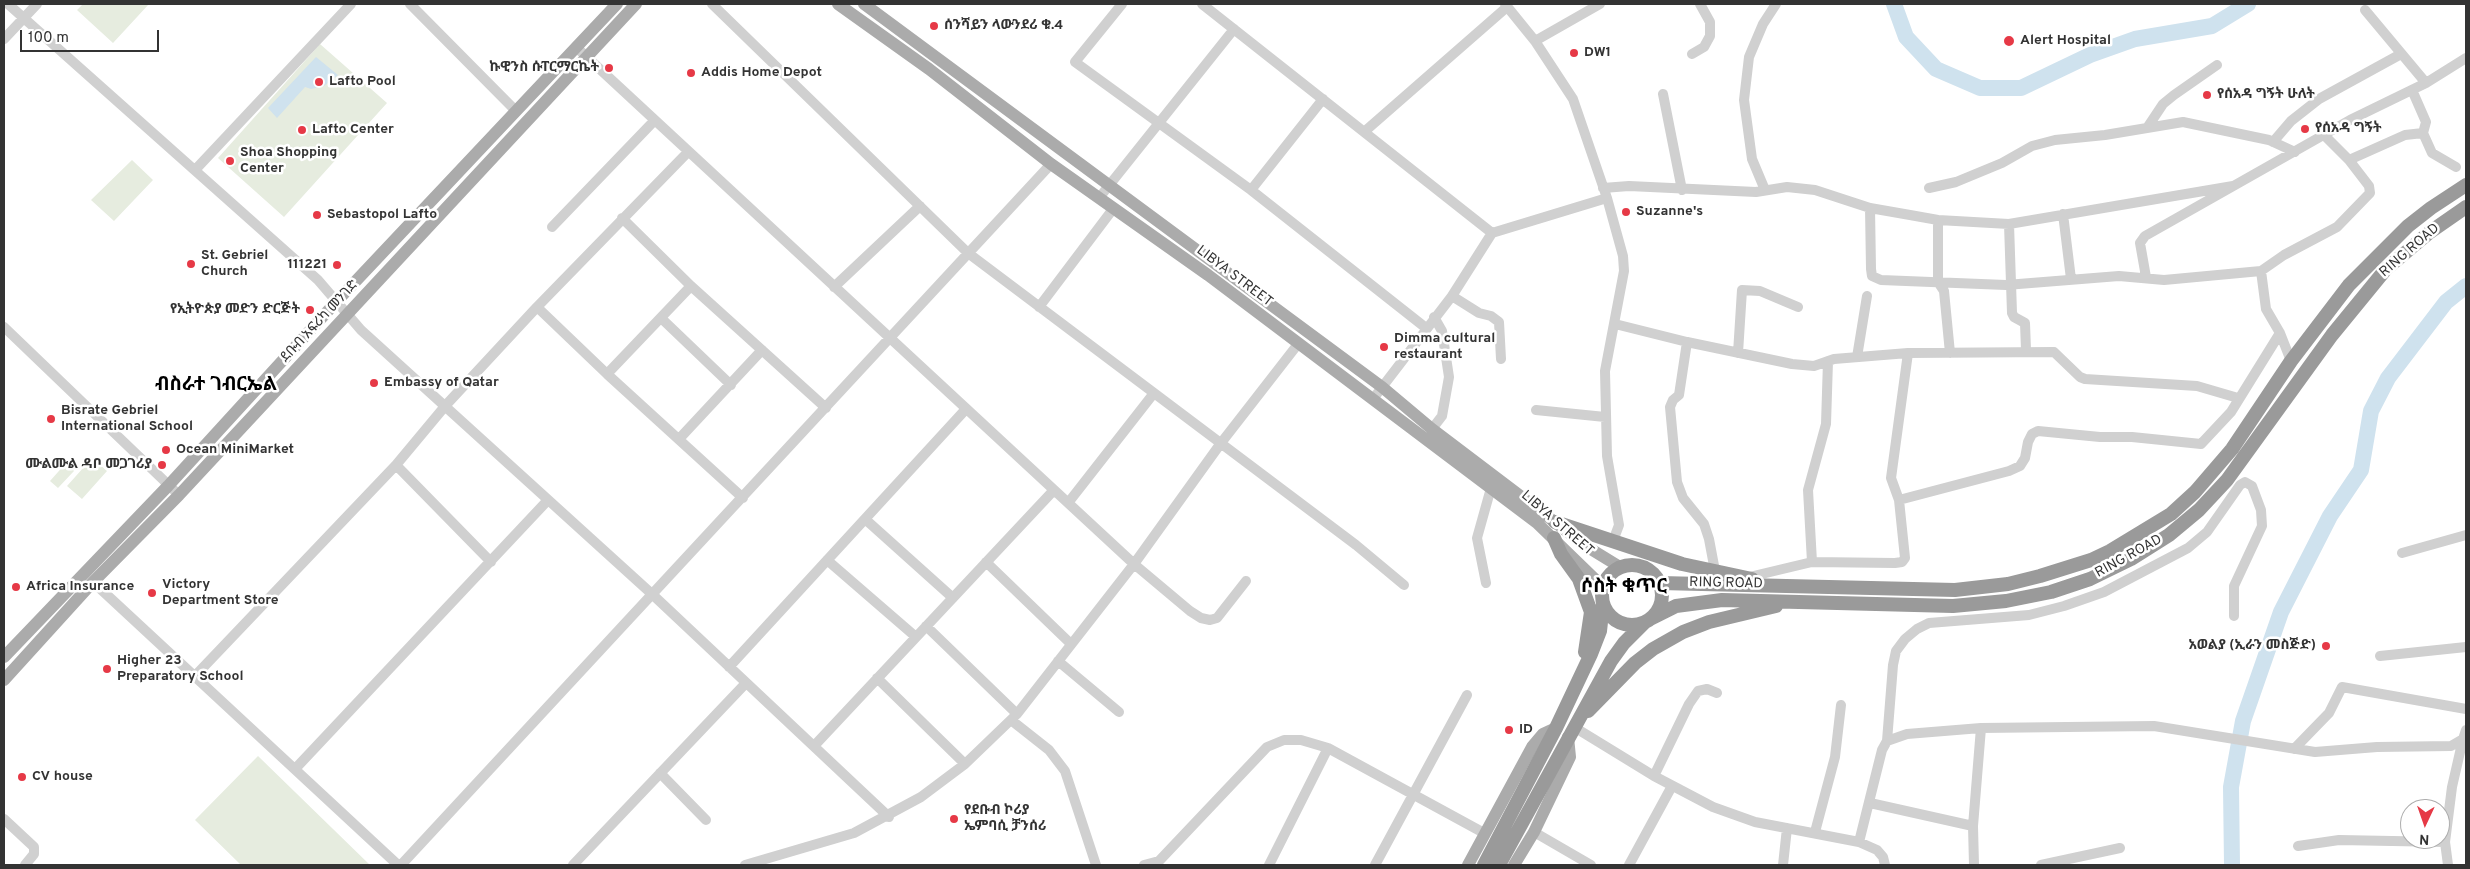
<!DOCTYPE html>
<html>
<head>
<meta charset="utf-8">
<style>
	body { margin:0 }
	#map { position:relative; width:2470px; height:869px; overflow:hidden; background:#fff; font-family:Overpass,sans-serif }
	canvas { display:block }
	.frame { position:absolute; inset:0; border:5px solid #333; pointer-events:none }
	.north { position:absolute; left:2400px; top:799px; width:50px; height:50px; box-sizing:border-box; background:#fff; border:1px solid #adadad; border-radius:50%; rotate:183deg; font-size:14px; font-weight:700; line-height:20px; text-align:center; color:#333 }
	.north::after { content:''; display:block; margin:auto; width:18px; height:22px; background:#e63946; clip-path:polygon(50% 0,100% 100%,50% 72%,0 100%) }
	.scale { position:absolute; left:20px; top:30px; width:139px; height:22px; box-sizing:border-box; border:2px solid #333; border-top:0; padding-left:6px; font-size:15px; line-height:18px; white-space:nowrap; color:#333; -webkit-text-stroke:4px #fff; paint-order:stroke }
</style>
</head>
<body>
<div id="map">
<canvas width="2470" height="869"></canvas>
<div class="frame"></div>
<div class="north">N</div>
<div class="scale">100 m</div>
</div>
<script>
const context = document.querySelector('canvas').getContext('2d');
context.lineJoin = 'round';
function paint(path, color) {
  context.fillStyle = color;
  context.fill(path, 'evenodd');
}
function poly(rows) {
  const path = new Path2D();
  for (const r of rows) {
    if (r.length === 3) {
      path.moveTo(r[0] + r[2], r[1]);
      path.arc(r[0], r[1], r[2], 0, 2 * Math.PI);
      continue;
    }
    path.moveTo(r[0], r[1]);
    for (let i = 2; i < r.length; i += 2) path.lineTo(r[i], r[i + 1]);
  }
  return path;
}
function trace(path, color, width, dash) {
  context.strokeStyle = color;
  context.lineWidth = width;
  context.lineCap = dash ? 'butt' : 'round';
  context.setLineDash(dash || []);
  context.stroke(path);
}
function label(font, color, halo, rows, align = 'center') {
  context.font = font + ' Overpass,"Noto Sans Ethiopic",sans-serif';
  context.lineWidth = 5;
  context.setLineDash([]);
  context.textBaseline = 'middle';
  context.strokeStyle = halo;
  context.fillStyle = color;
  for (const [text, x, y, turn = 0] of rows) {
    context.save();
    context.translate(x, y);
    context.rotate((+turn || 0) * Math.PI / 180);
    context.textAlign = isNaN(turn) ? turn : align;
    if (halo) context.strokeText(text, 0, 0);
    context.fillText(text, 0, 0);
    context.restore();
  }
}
const green = poly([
	[83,4,149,4,113,43,77,10],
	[320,44,387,103,284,217,218,158],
	[132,160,153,180,114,221,91,200],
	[92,458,107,471,82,499,67,486],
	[66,463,74,471,58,488,50,481],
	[258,756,370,865,241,865,195,820]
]);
const water = poly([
	[316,57,338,75,324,86,311,89,305,87,277,118,268,108]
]);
const river = poly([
	[1894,4,1906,37,1936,69,1980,88,2021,88,2090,55,2135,39,2212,26,2248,4],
	[2232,865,2231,787,2243,721,2281,612,2330,516,2361,470,2371,411,2388,378,2446,302,2466,286]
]);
const minor = poly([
	[8,4,318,280,361,330,653,595,889,817],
	[410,4,516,111],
	[712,4,968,253,1356,545,1404,585],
	[1122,4,1075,62,1251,190,1426,328],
	[1202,4,1492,233],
	[1505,4,1535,41,1573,99,1607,198,1623,256,1624,271,1605,371,1607,456,1619,525,1613,541],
	[2365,10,2426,83],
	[4,39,37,4],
	[1535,41,1600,4],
	[576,47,1134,564,1190,611,1201,618,1210,620,1217,618,1246,581],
	[1692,54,1704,47,1710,36,1710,22,1700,4],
	[2412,90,2426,122,2423,133,2432,153,2456,167],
	[1663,94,1682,190],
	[2147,128,2163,104,2174,95,2217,65],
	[1364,132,1507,7],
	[2273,142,2291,121,2319,99,2401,54],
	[2349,160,2405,135,2423,133],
	[195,170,351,4],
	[1603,188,1629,186,1756,192,1787,187,1815,190,1870,208,1910,215,1938,220,2009,224,2233,186],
	[1929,188,1956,182,2002,163,2032,146,2055,140,2105,135,2183,122,2269,140,2295,152],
	[1251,190,1323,99],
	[1765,190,1752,159,1744,100,1749,57,1763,24,1776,4],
	[1099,198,1234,29],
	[1870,208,1871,269,1872,276,1881,280,2006,285,2119,276,2164,280,2261,271,2284,255,2337,227,2370,193,2369,186,2349,160,2325,136],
	[2063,214,2071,279],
	[622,218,691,286,826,408],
	[1938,220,1938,282,1944,291,1950,353],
	[2009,224,2012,313,2014,317,2025,323,2026,350],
	[552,227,654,121],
	[2261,271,2266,309,2280,333,2291,361],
	[2146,277,2140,243,2145,236,2350,120,2426,83,2466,58],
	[834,287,920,206],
	[1452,296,1479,313,1491,316,1499,322,1501,359],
	[537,307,607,374,743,498],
	[1039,307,1113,209],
	[661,318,731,385],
	[1615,324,1687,342,1792,364,1814,366,1834,359,1908,353,2054,352,2080,377,2085,379,2197,386,2238,398],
	[4,327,179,495],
	[1687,342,1679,395,1673,400,1670,407,1677,482,1683,498,1704,524,1709,539,1715,571],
	[1738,353,1742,290,1760,291,1798,307],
	[1857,357,1867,296],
	[607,374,691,286],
	[1373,399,1452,296,1492,233,1607,198],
	[1536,410,1605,417],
	[1432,429,1442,416,1449,377,1442,331,1434,317],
	[679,439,762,350],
	[396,465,491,562],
	[1899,500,2009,471,2020,466,2025,458,2028,442,2032,434,2038,431,2100,437,2132,437,2201,444,2231,412,2280,333],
	[1068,503,1154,393],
	[865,519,953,598],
	[2402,553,2466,535],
	[827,560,916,637],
	[986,562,1071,644],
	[1812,562,1808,490,1826,424,1828,361],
	[1745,578,1812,562,1895,563,1902,562,1905,558,1899,500,1891,478,1908,353],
	[93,582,398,865],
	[1486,583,1477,538,1491,488],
	[926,626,1017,714],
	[2380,656,2466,647],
	[1058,661,1119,712],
	[729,667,966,409],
	[194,677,396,465,446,405,537,307,688,152],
	[877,678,965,764],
	[1011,720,1049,750,1065,771,1096,865],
	[1574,727,1654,776,1713,807,1755,822,1859,842,1877,850,1883,857,1885,865],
	[1887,741,1893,665,1896,651,1905,639,1917,629,1929,623,2029,615,2064,606,2104,592,2188,548,2207,532,2240,485,2245,482,2252,486,2261,510,2262,526,2234,586,2234,616],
	[814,746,1054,490],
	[2294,749,2329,713,2342,687,2466,709],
	[295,769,548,500],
	[660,773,706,820],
	[1654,776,1689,704,1698,691,1707,689,1717,693],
	[1870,803,1973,826],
	[4,819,34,847,34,854,25,865],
	[1534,832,1591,865],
	[1815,832,1835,757,1841,705],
	[1859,842,1882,750,1887,741,1907,734,1981,728,2154,726,2315,752,2377,747,2451,746,2463,739,2466,730],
	[2298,846,2339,840,2445,842],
	[401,865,1051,164],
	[573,865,746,683],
	[745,865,854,833,921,797,965,764,1017,714,1134,564,1221,443,1298,344],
	[1144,865,1159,861,1267,747,1284,740,1301,740,1328,748,1484,833],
	[1269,865,1328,748],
	[1375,865,1467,695],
	[1629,865,1672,786],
	[1783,865,1787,828],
	[1974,865,1973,826,1981,728],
	[2041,865,2120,848],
	[2448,865,2445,842,2452,787,2463,739]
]);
const major = poly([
	[838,4,929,69,1051,164,1208,275,1537,523,1603,587],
	[864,4,1382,387,1432,429,1589,548,1620,567],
	[4,657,168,486,337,301,617,4],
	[4,680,93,582,179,495,636,4],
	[1468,865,1532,747,1543,734,1556,728],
	[1514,865,1534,832,1570,757,1568,737]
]);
const highway = poly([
	[1555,522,1682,564,1752,579],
	[1554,538,1561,554,1579,579,1591,612,1585,652],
	[1632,595,30],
	[1660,583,1955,590,2008,584,2040,576,2091,560,2110,551,2171,514,2195,492,2232,449,2291,361,2349,285,2408,226,2431,208,2466,185],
	[1650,619,1676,606,1722,600,1953,606,2006,601,2051,592,2090,579,2131,559,2169,535,2199,510,2227,480,2332,335,2386,269,2430,232,2466,207],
	[1588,711,1635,663,1653,649,1683,632,1709,622,1776,606],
	[1484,865,1556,728,1591,654,1600,631,1603,604],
	[1499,865,1611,661,1624,643,1644,623]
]);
const markers = [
	[934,26,5,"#e63946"],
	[2009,41,6,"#e63946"],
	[1574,53,5,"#e63946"],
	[609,68,5,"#e63946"],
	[691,73,5,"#e63946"],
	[319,82,5,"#e63946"],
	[2207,95,5,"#e63946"],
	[2305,129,5,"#e63946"],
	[302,130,5,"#e63946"],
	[230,161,5,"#e63946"],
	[1626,212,5,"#e63946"],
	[317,215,5,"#e63946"],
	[191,264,5,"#e63946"],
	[337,265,5,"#e63946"],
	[310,310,5,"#e63946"],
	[1384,347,5,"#e63946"],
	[374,383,5,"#e63946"],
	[51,419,5,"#e63946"],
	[166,450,5,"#e63946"],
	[162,465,5,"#e63946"],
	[16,587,5,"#e63946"],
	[152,593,5,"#e63946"],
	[2326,646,5,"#e63946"],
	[107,669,5,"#e63946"],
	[1509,730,5,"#e63946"],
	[22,777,5,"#e63946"],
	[954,819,5,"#e63946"]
];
const poiNames = [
	["ሰንሻይን ላውንደሪ ቁ.4",944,26],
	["Alert Hospital",2020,41],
	["DW1",1584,53],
	["ኩዊንስ ሱፐርማርኬት",599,68,"right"],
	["Addis Home Depot",701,73],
	["Lafto Pool",329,82],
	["የሰአዳ ግኝት ሁለት",2217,95],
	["የሰአዳ ግኝት",2315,129],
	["Lafto Center",312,130],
	["Shoa Shopping",240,153],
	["Center",240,169],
	["Suzanne's",1636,212],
	["Sebastopol Lafto",327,215],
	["St. Gebriel",201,256],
	["Church",201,272],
	["111221",327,265,"right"],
	["የኢትዮጵያ መድን ድርጅት",300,310,"right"],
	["Dimma cultural",1394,339],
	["restaurant",1394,355],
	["Embassy of Qatar",384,383],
	["Bisrate Gebriel",61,411],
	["International School",61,427],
	["Ocean MiniMarket",176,450],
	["ሙልሙል ዳቦ መጋገሪያ",152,465,"right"],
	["Victory",162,585],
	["Department Store",162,601],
	["Africa Insurance",26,587],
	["አወልያ (ኢራን መስጅድ)",2316,646,"right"],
	["Higher 23",117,661],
	["Preparatory School",117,677],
	["ID",1519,730],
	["CV house",32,777],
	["የደቡብ ኮሪያ",964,811],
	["ኤምባሲ ቻንሰሪ",964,827]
];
const streetNames = [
	["RING ROAD",2410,251,-41],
	["LIBYA STREET",1234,277,37],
	["ደቡብ አፍሪካ መንገድ",320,322,-47],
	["LIBYA STREET",1557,524,41],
	["RING ROAD",2129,557,-29],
	["RING ROAD",1726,584,1]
];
const districtNames = [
	["ብስራተ ገብርኤል",216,386],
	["ሶስት ቁጥር",1624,588]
];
paint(green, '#e6ecdf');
paint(water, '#cfe2ee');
trace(river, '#cfe2ee', 16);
trace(minor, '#d0d0d0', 10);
trace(major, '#ababab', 12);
trace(highway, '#9a9a9a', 14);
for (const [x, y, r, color] of markers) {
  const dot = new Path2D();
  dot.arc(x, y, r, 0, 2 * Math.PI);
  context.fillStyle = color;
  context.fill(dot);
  trace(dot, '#fff', 2);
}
label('bold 14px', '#333', '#fff', poiNames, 'left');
label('14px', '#333', '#fff', streetNames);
label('bold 19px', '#000', '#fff', districtNames);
</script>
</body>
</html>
